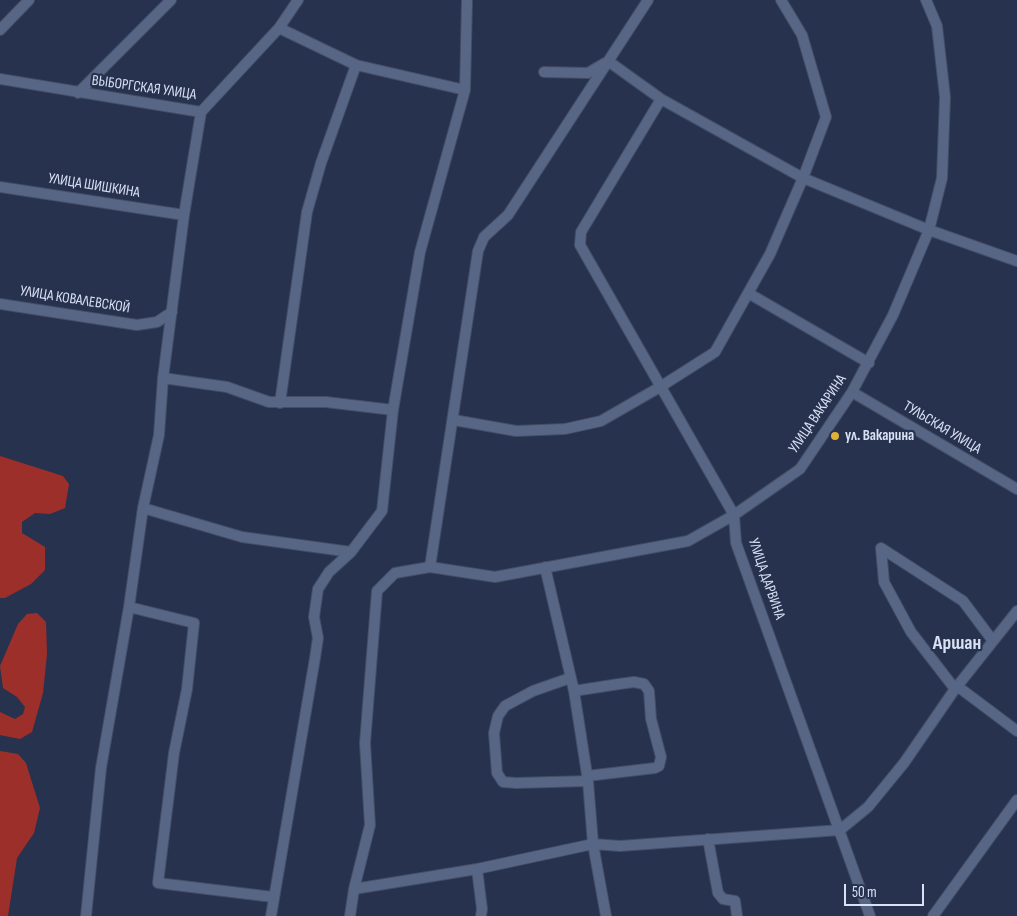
<!DOCTYPE html>
<html>
<head>
<meta charset="utf-8">
<style>
	body { margin:0 }
	#map { position:relative; width:1017px; height:916px; overflow:hidden; background:#27324e; font-family:"Sofia Sans Condensed",sans-serif }
	canvas { display:block }
	.scale { position:absolute; left:844px; top:884px; width:80px; height:22px; box-sizing:border-box; border:2px solid #d9e1f4; border-top:0; padding-left:6px; font-size:15px; line-height:18px; white-space:nowrap; color:#d9e1f4; -webkit-text-stroke:4px #27324e; paint-order:stroke }
</style>
</head>
<body>
<div id="map">
<canvas width="1017" height="916"></canvas>
<div class="scale">50 m</div>
</div>
<script>
const context = document.querySelector('canvas').getContext('2d');
context.lineJoin = 'round';
function paint(path, color) {
  context.fillStyle = color;
  context.fill(path, 'evenodd');
}
function poly(rows) {
  const path = new Path2D();
  for (const r of rows) {
    path.moveTo(r[0], r[1]);
    for (let i = 2; i < r.length; i += 2) path.lineTo(r[i], r[i + 1]);
  }
  return path;
}
function trace(path, color, width, dash) {
  context.strokeStyle = color;
  context.lineWidth = width;
  context.lineCap = dash ? 'butt' : 'round';
  context.setLineDash(dash || []);
  context.stroke(path);
}
function label(font, color, halo, rows, align = 'center') {
  context.font = font + ' "Sofia Sans Condensed",sans-serif';
  context.lineWidth = 4.5;
  context.setLineDash([]);
  context.textBaseline = 'middle';
  context.strokeStyle = halo;
  context.fillStyle = color;
  for (const [text, x, y, turn = 0] of rows) {
    context.save();
    context.translate(x, y);
    context.rotate((+turn || 0) * Math.PI / 180);
    context.textAlign = isNaN(turn) ? turn : align;
    if (halo) context.strokeText(text, 0, 0);
    context.fillText(text, 0, 0);
    context.restore();
  }
}
const forest = poly([
	[0,456,63,476,69,484,65,508,50,514,35,513,22,522,22,533,45,547,45,570,31,584,5,598,0,598],
	[37,613,46,622,47,654,43,693,32,732,20,739,0,735,0,712,15,719,23,714,25,707,17,697,3,688,0,666,18,624,27,614],
	[0,751,18,754,26,763,40,808,34,833,17,858,8,916,0,916]
]);
const minor = poly([
	[926,0,937,26,945,97,942,178,929,230,893,315,852,392,800,469,734,515,688,541,495,577,430,567,395,573,377,591,365,743,370,825,354,889,477,869,593,844,620,846,840,830,868,807,904,763,955,689,1017,611],
	[0,30,29,0],
	[608,61,661,99,803,178,929,230,1017,261],
	[544,72,588,73,605,63],
	[0,79,201,112,279,28,298,0],
	[465,90,467,0],
	[78,93,171,0],
	[661,99,581,232,580,245,734,515,736,543,870,916],
	[201,112,184,215,163,378,159,435,143,508,242,537,351,552,382,511,393,410,420,252,465,90,356,65,279,28],
	[0,187,184,215],
	[748,293,869,363],
	[0,304,137,325,157,322,172,312],
	[163,378,227,387,269,402,326,402,393,410],
	[852,392,1017,489],
	[280,403,307,212,321,163,356,65],
	[454,420,516,431,565,429,601,421,660,387,715,352,770,254,803,178,826,117,802,35,781,0],
	[430,567,478,251,484,237,508,215,648,0],
	[545,567,574,691,588,781,593,844,606,916],
	[129,607,194,623,187,689,174,753,158,883,273,897],
	[570,678,533,691,505,706,498,716,494,733,497,773,503,782,516,783,588,781],
	[957,686,1017,731],
	[955,689,911,632,884,582,881,548,963,601,993,641],
	[574,691,619,684,634,682,644,684,649,691,651,719,661,757,659,766,655,768,587,776],
	[708,839,718,893,723,899,735,901,737,916],
	[477,869,482,909,481,916],
	[86,916,101,768,129,607,143,508],
	[271,916,315,658,318,638,314,617,318,589,329,572,351,552],
	[350,916,354,889],
	[933,916,1017,800]
]);
const markers = [
	[835,436,5,"#dfb034"]
];
const streetNames = [
	["ВЫБОРГСКАЯ УЛИЦА",144,88,8],
	["УЛИЦА ШИШКИНА",94,186,9],
	["УЛИЦА КОВАЛЕВСКОЙ",75,300,9],
	["УЛИЦА ВАКАРИНА",818,414,-56],
	["ТУЛЬСКАЯ УЛИЦА",942,428,31],
	["УЛИЦА ДАРВИНА",766,579,71]
];
const poiNames = [
	["ул. Вакарина",845,436]
];
const districtNames = [
	["Аршан",957,644]
];
paint(forest, '#9d2f2a');
trace(minor, '#444d65', 12);
trace(minor, '#586686', 10);
for (const [x, y, r, color] of markers) {
  const dot = new Path2D();
  dot.arc(x, y, r, 0, 2 * Math.PI);
  context.fillStyle = color;
  context.fill(dot);
  trace(dot, '#27324e', 2);
}
label('15px', '#d9e1f4', '#27324e', streetNames);
label('bold 15px', '#d9e1f4', '#27324e', poiNames, 'left');
label('bold 20px', '#d9e1f4', '#27324e', districtNames);
</script>
</body>
</html>
